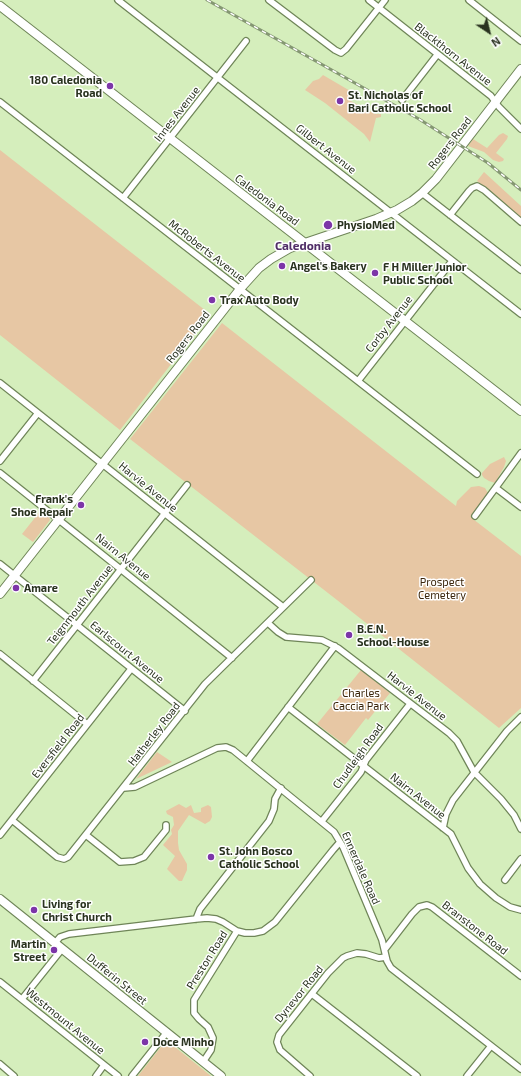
<!DOCTYPE html>
<html>
<head>
<meta charset="utf-8">
<style>
	body { margin:0 }
	#map { position:relative; width:521px; height:1076px; overflow:hidden; background:#d5eebc; font-family:"Exo 2",sans-serif }
	canvas { display:block }
	.north { position:absolute; left:469px; top:12px; width:40px; height:40px; -webkit-text-stroke:3px #fff; paint-order:stroke; rotate:145deg; font-size:11px; font-weight:700; line-height:16px; text-align:center; color:#29321f }
	.north::after { content:''; display:block; margin:auto; width:14px; height:18px; background:#29321f; clip-path:polygon(50% 0,100% 100%,50% 72%,0 100%) }
</style>
</head>
<body>
<div id="map">
<canvas width="521" height="1076"></canvas>
<div class="north">N</div>
</div>
<script>
const context = document.querySelector('canvas').getContext('2d');
context.lineJoin = 'round';
function paint(path, color) {
  context.fillStyle = color;
  context.fill(path, 'evenodd');
}
function poly(rows) {
  const path = new Path2D();
  for (const r of rows) {
    path.moveTo(r[0], r[1]);
    for (let i = 2; i < r.length; i += 2) path.lineTo(r[i], r[i + 1]);
  }
  return path;
}
function trace(path, color, width, dash) {
  context.strokeStyle = color;
  context.lineWidth = width;
  context.lineCap = dash ? 'butt' : 'round';
  context.setLineDash(dash || []);
  context.stroke(path);
}
function label(font, color, halo, rows, align = 'center') {
  context.font = font + ' "Exo 2",sans-serif';
  context.lineWidth = 3;
  context.setLineDash([]);
  context.textBaseline = 'middle';
  context.strokeStyle = halo;
  context.fillStyle = color;
  for (const [text, x, y, turn = 0] of rows) {
    context.save();
    context.translate(x, y);
    context.rotate((+turn || 0) * Math.PI / 180);
    context.textAlign = isNaN(turn) ? turn : align;
    if (halo) context.strokeText(text, 0, 0);
    context.fillText(text, 0, 0);
    context.restore();
  }
}
const green = poly([
	[323,75,352,92,349,100,375,114,381,114,381,117,376,118,370,142,364,134,325,103,305,90,313,81,319,79],
	[503,133,508,136,507,139,496,153,504,159,503,161,499,162,493,160,484,152,468,146,473,139,487,148,499,135],
	[0,150,210,314,120,430,0,335],
	[484,172,521,206,521,218,477,181],
	[222,323,456,506,457,501,471,487,479,486,485,488,488,493,488,497,474,513,473,519,521,556,521,708,499,728,337,600,130,439],
	[504,457,506,461,504,467,495,483,489,481,484,478,482,475,482,473,490,464],
	[41,510,49,517,50,520,33,542,22,534],
	[361,670,390,693,368,720,366,718,345,745,317,724],
	[157,752,172,762,136,779],
	[179,804,186,808,191,805,194,813,201,812,201,808,208,805,211,807,212,817,210,821,205,824,189,815,178,831,178,843,179,850,187,864,187,870,182,881,179,881,167,869,175,856,163,845,172,834,171,830,174,825,173,817,167,814,166,811],
	[168,1041,170,1043,211,1076,138,1076,164,1043]
]);
const street = poly([
	[118,0,521,314],
	[269,0,335,50,341,53,346,49,385,0],
	[369,0,491,96,499,107,521,129],
	[469,0,521,41],
	[402,100,437,55],
	[0,102,477,474],
	[422,193,521,270],
	[123,198,246,41],
	[450,215,469,191,472,188,477,186,484,190,521,222],
	[358,381,452,261],
	[0,383,283,607],
	[0,461,38,413],
	[0,473,232,658],
	[496,488,521,507],
	[475,516,521,453],
	[0,564,185,711],
	[268,623,278,632,286,637,322,640,338,648,449,733,457,741,474,772,501,799,514,815,521,829],
	[0,654,87,724],
	[33,681,187,485],
	[288,707,451,834,468,868,480,884,496,898,510,907,521,910],
	[247,761,335,646],
	[124,788,135,787,217,748,226,747,233,750,334,832,343,847,382,940,387,961,391,968,521,1069],
	[12,820,57,857,64,859,68,857,205,684,311,580],
	[322,821,361,772,366,760,410,704],
	[443,828,446,814,453,800,507,731,521,717],
	[0,835,131,669],
	[86,835,120,862,134,861,144,857,166,830,166,825],
	[505,880,521,859],
	[196,919,200,909,269,821,274,809,275,799,281,788],
	[55,943,60,937,69,934,196,919,207,918,216,919,223,922,237,931,245,933,254,933,263,931,275,922,333,850,340,842],
	[385,949,412,914,419,907,427,905,432,907,521,976],
	[0,982,118,1076],
	[312,994,417,1076],
	[22,999,62,949],
	[203,1062,211,1050,213,1038,208,1027,199,1019,194,1013,194,1000,237,931],
	[0,1064,14,1076],
	[96,1076,104,1065],
	[132,1076,167,1032],
	[310,1076,280,1050,277,1042,279,1035,328,973,343,958,347,956,357,953,366,954,379,958,386,957],
	[467,1076,491,1046]
]);
const secondary = poly([
	[0,6,521,411],
	[0,594,240,289,259,268,271,259,290,248,376,219,397,210,412,201,422,193,436,179,521,69],
	[0,899,221,1076]
]);
const rail = poly([
	[207,0,419,119,488,163,521,190]
]);
const markers = [
	[110,86,4,"#7c35a8"],
	[340,101,4,"#7c35a8"],
	[328,225,5,"#7c35a8"],
	[282,266,4,"#7c35a8"],
	[375,273,4,"#7c35a8"],
	[212,300,4,"#7c35a8"],
	[81,505,4,"#7c35a8"],
	[16,588,4,"#7c35a8"],
	[349,635,4,"#7c35a8"],
	[211,857,4,"#7c35a8"],
	[34,910,4,"#7c35a8"],
	[54,950,4,"#7c35a8"],
	[145,1042,4,"#7c35a8"]
];
const streetNames = [
	["Blackthorn Avenue",453,54,38],
	["Innes Avenue",177,114,-52],
	["Rogers Road",450,143,-52],
	["Gilbert Avenue",326,149,38],
	["Caledonia Road",267,200,37],
	["McRoberts Avenue",207,251,38],
	["Corby Avenue",389,324,-52],
	["Rogers Road",188,337,-52],
	["Harvie Avenue",148,487,39],
	["Nairn Avenue",123,557,39],
	["Teignmouth Avenue",80,605,-52],
	["Earlscourt Avenue",127,652,39],
	["Harvie Avenue",417,696,38],
	["Hatherley Road",154,734,-52],
	["Eversfield Road",58,746,-52],
	["Chudleigh Road",358,756,-54],
	["Nairn Avenue",418,796,38],
	["Ennerdale Road",361,868,66],
	["Branstone Road",475,928,38],
	["Preston Road",207,960,-58],
	["Dufferin Street",117,979,39],
	["Dynevor Road",299,994,-51],
	["Westmount Avenue",65,1021,39]
];
const poiNames = [
	["180 Caledonia",102,80,"right"],
	["Road",102,93,"right"],
	["St. Nicholas of",348,95],
	["Bari Catholic School",348,108],
	["PhysioMed",337,225],
	["Angel's Bakery",290,266],
	["F H Miller Junior",383,267],
	["Public School",383,280],
	["Trax Auto Body",220,300],
	["Frank's",73,499,"right"],
	["Shoe Repair",73,512,"right"],
	["Amare",24,588],
	["B.E.N.",357,629],
	["School-House",357,642],
	["St. John Bosco",219,851],
	["Catholic School",219,864],
	["Living for",42,904],
	["Christ Church",42,917],
	["Martin",46,944,"right"],
	["Street",46,957,"right"],
	["Doce Minho",153,1042]
];
const parkNames = [
	["Prospect",442,582],
	["Cemetery",442,595],
	["Charles",361,693],
	["Caccia Park",361,706]
];
const neighbourhoodNames = [
	["Caledonia",303,246]
];
paint(green, '#e7c7a4');
trace(street, '#6f8558', 8);
trace(secondary, '#6f8558', 10);
trace(street, '#fff', 5.5);
trace(secondary, '#fff', 8);
trace(rail, '#859773', 3);
trace(rail, '#fff', 1.5, [4.5]);
for (const [x, y, r, color] of markers) {
  const dot = new Path2D();
  dot.arc(x, y, r, 0, 2 * Math.PI);
  context.fillStyle = color;
  context.fill(dot);
  trace(dot, '#fff', 1.5);
}
label('11px', '#29321f', '#fff', streetNames);
label('bold 11px', '#29321f', '#fff', poiNames, 'left');
label('11px', '#3b260c', '#fff', parkNames);
label('bold 12px', '#502e67', '#fff', neighbourhoodNames);
</script>
</body>
</html>
